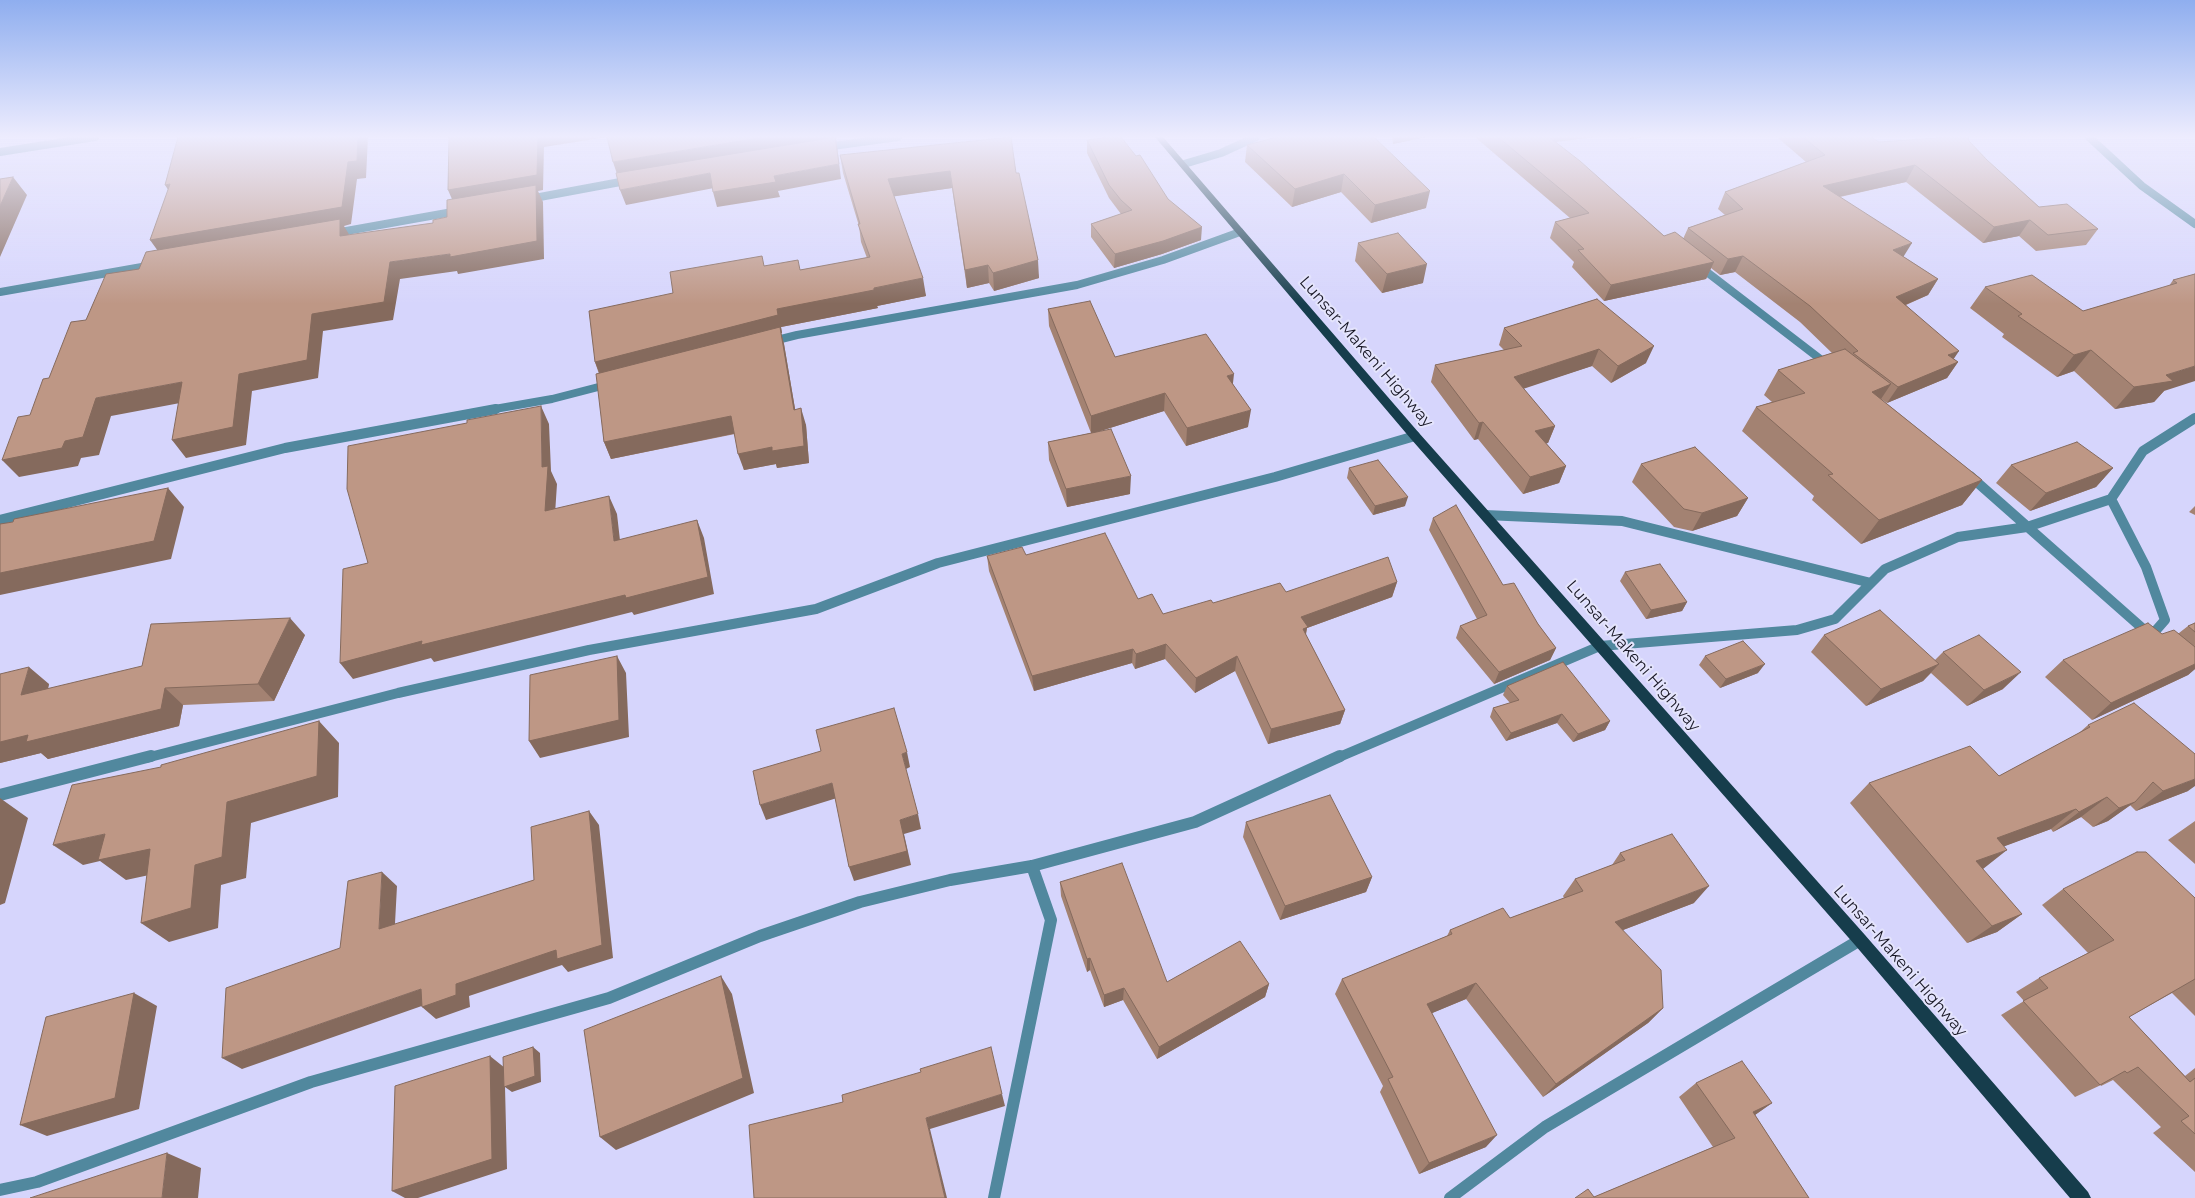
<!DOCTYPE html>
<html>
<head>
<meta charset="utf-8">
<style>
	body { margin:0 }
	canvas { display:block; background:#d6d5fc }
</style>
</head>
<body>
<canvas width="2195" height="1198"></canvas>
<script>
const context = document.querySelector('canvas').getContext('2d');
context.lineJoin = 'round';
function poly(rows) {
  const path = new Path2D();
  for (const r of rows) {
    path.moveTo(r[0], r[1]);
    for (let i = 2; i < r.length; i += 2) path.lineTo(r[i], r[i + 1]);
  }
  return path;
}
function trace(path, color, width, dash) {
  context.strokeStyle = color;
  context.lineWidth = width;
  context.lineCap = dash ? 'butt' : 'round';
  context.setLineDash(dash || []);
  context.stroke(path);
}
function paint(path, color) {
  context.fillStyle = color;
  context.fill(path, 'evenodd');
}
function label(font, color, halo, rows, align = 'center') {
  context.font = font + ' Montserrat,sans-serif';
  context.lineWidth = 4;
  context.setLineDash([]);
  context.textBaseline = 'middle';
  context.strokeStyle = halo;
  context.fillStyle = color;
  for (const [text, x, y, turn = 0] of rows) {
    context.save();
    context.translate(x, y);
    context.rotate((+turn || 0) * Math.PI / 180);
    context.textAlign = isNaN(turn) ? turn : align;
    if (halo) context.strokeText(text, 0, 0);
    context.fillText(text, 0, 0);
    context.restore();
  }
}
const minorFar2 = poly([
	[2089,137,2142,186,2195,224],
	[825,147,898,137],
	[0,152,95,137],
	[1184,164,1221,153,1256,137],
	[529,199,631,180],
	[335,233,458,211],
	[1699,266,1828,365],
	[0,292,153,265],
	[769,342,797,335,1077,285,1163,260,1240,232],
	[489,410,552,399,610,384]
]);
const minorFar1 = poly([
	[1970,476,2150,635],
	[2111,499,2146,567,2165,620,2151,636],
	[1485,515,1622,521,1871,583],
	[0,520,285,448,496,409],
	[146,758,398,693,589,650,816,609,938,563,1275,477,1415,436],
	[1337,758,1600,646,1797,630,1835,619,1885,569,1958,537,2027,527,2111,499,2143,451,2195,418]
]);
const minor = poly([
	[0,795,151,756],
	[0,1190,37,1182,311,1082,609,998,760,936,860,902,950,880,1032,866,1195,822,1340,756],
	[994,1198,1051,920,1032,866],
	[1450,1198,1545,1127,1860,940]
]);
const primary = poly([
	[1155,137,1163,137,1419,433,1865,935,2088,1192,2091,1198,2070,1198,1855,945,1411,439,1155,137]
]);
const wall = poly([
	[1277,137,1426,208,1371,223,1341,192,1292,207,1245,162,1247,145],
	[1392,137,1426,137,1393,144],
	[1475,137,1595,137,1556,142,1664,236,1683,239,1688,228,1725,215,1718,209,1725,192,1806,162,1777,137,1871,137,1879,142,1969,141,1987,160,2039,207,2098,229,2086,245,2036,251,2019,236,1983,243,1906,182,1840,197,1904,257,1938,279,1928,295,1906,305,1954,359,1958,362,1947,378,1887,403,1881,399,1982,480,1962,505,1861,544,1812,500,1814,496,1742,431,1756,407,1772,402,1764,395,1778,370,1832,353,1800,322,1735,272,1720,275,1711,268,1706,279,1604,301,1572,267,1574,262,1550,238,1555,222,1570,218],
	[1087,140,1168,199,1201,240,1162,254,1114,268,1091,237,1091,224,1121,214,1109,198,1087,153],
	[840,155,1016,173,1039,278,994,291,989,283,967,288,952,188,894,196,926,296,877,306,878,308,781,327,782,333,781,333,784,344,795,409,806,425,809,463,777,468,776,464,744,470,735,434,611,459,604,442,599,374,595,362,673,293,765,266,800,270,867,258,861,242,859,226,843,173],
	[1358,243,1423,283,1382,293,1355,261],
	[2195,274,2164,391,2154,402,2115,409,2074,371,2057,377,2002,337,2004,334,1970,308,1985,287,2083,311,2169,286,2173,280],
	[1597,299,1646,363,1611,383,1592,366,1523,388,1555,426,1548,443,1546,443,1566,466,1559,483,1523,494,1478,439,1474,440,1431,382,1435,365,1504,350,1499,345,1504,328],
	[1048,309,1115,357,1233,384,1248,427,1186,446,1164,411,1097,432,1130,494,1067,507,1049,460,1048,442,1091,433,1049,326],
	[1641,464,1748,498,1737,516,1692,531,1674,527,1632,482],
	[2011,465,2113,468,2096,487,2030,511,1996,483],
	[1349,468,1405,506,1373,515,1347,478],
	[2195,506,2195,515,2189,512],
	[1433,518,1503,585,1538,624,1556,648,1550,660,1494,684,1456,638,1460,626,1477,619,1429,530],
	[1026,555,1138,599,1163,614,1286,592,1397,582,1392,597,1307,628,1306,635,1345,710,1340,724,1268,744,1235,671,1195,693,1165,659,1135,669,1132,663,1034,691,989,571,987,556],
	[1625,572,1687,602,1682,611,1646,619,1620,581],
	[2195,623,2195,669,2188,675,2092,720,2045,677,2063,660,2162,634,2179,633,2188,626],
	[305,635,274,701,183,705,179,726,48,759,41,753,0,763,0,674,49,684,48,689],
	[1824,635,1935,660,1943,652,2003,689,1967,706,1931,673,1923,681,1866,706,1811,652],
	[1705,656,1758,673,1720,688,1699,665],
	[1507,686,1610,721,1605,730,1573,742,1557,723,1506,741,1490,717,1493,708,1510,703,1503,695],
	[2088,725,2188,791,2136,811,2130,805,2108,821,2093,827,2081,817,2053,832,2051,829,2004,846,1982,869,2022,914,1997,932,1967,943,1850,803,1869,783,1999,776,2079,733],
	[2195,821,2195,864,2168,840],
	[1246,822,1372,877,1366,892,1280,920,1243,837],
	[1620,853,1694,903,1623,930,1663,1008,1648,1023,1543,1097,1466,999,1432,1013,1486,1147,1419,1174,1380,1092,1383,1086,1335,994,1342,979,1447,936,1450,930,1510,918,1564,898,1563,896,1575,879,1612,865],
	[1060,882,1167,982,1269,984,1265,997,1157,1059,1123,1000,1104,1007,1090,970,1087,972,1061,896],
	[2063,889,2195,898,2195,1016,2172,993,2129,1017,2185,1076,2195,1068,2195,1172,2153,1133,2161,1127,2113,1080,2101,1086,2101,1085,2075,1097,2001,1015,2024,1001,2016,992,2039,978,2088,953,2042,905],
	[1696,1083,1772,1103,1755,1115,1809,1198,1594,1197,1713,1147,1679,1097]
]);
const shadedWall = poly([
	[358,137,368,137,366,178,357,179,351,224,344,226,350,236,163,258,150,240,348,162],
	[538,137,607,137,544,147,543,190,538,191,543,202,544,259,458,274,457,271,400,279,393,320,323,331,318,378,252,391,246,445,186,458,172,440,239,374,312,314,390,262,450,254,455,206,448,190],
	[765,137,836,137,841,179,778,191,780,197,717,207,713,192,774,176,839,164,618,177,613,162],
	[1395,137,1426,137,1393,144],
	[1555,137,1595,137,1553,142],
	[1630,137,1645,137,1629,139],
	[1915,165,1906,182,1815,202,1823,186],
	[950,171,952,188,890,197,888,179],
	[710,173,714,188,626,205,620,190],
	[1344,174,1341,192,1292,207,1295,189],
	[13,177,27,195,0,257,0,206],
	[170,184,176,202,165,185],
	[1430,191,1426,208,1371,223,1375,205],
	[2030,220,2019,236,1983,243,1994,227],
	[1202,227,1201,240,1162,254,1114,268,1115,254],
	[1912,243,1902,259,1893,250],
	[1743,256,1735,272,1720,275,1728,259],
	[1038,260,1039,278,994,291,993,273],
	[1714,262,1706,279,1604,301,1611,285],
	[1427,264,1423,283,1382,293,1387,274],
	[988,265,989,283,967,288,965,270],
	[923,278,926,296,877,306,878,308,781,327,782,333,781,333,784,344,798,426,602,380,595,362,777,309],
	[1938,279,1928,295,1886,313,1896,297],
	[1654,346,1646,363,1611,383,1618,366],
	[1599,349,1592,366,1508,394,1514,377],
	[2091,350,2074,371,2057,377,2074,355],
	[1959,351,1949,366,1958,362,1947,378,1887,403,1898,387,1948,355],
	[2195,366,2195,381,2164,391,2154,402,2115,409,2134,387,2166,375],
	[1234,374,1232,392,1227,376],
	[182,382,196,400,111,416,99,455,81,458,78,466,19,477,2,460,65,441,96,398],
	[1891,384,1875,408,1872,392],
	[1165,393,1164,411,1091,434,1091,416],
	[541,406,549,424,551,471,557,484,554,529,545,511,542,467],
	[801,408,806,425,809,463,777,468,776,464,744,470,738,454,772,447],
	[1251,410,1248,427,1186,446,1187,428],
	[731,416,737,433,611,459,604,442],
	[1483,422,1478,439,1474,440,1479,423],
	[1555,426,1548,443,1529,448,1535,431],
	[1566,466,1559,483,1523,494,1530,477],
	[2113,468,2096,487,2030,511,2046,493],
	[1131,476,1130,494,1067,507,1066,489],
	[1982,480,1962,505,1861,544,1879,520],
	[168,488,184,507,171,559,0,595,0,573],
	[609,496,617,514,622,558,614,541],
	[1408,497,1405,506,1373,515,1375,506],
	[1748,498,1737,516,1692,531,1702,513],
	[697,520,704,538,714,594,634,615,632,612,434,662,431,658,353,679,340,663],
	[1397,582,1392,597,1307,628,1304,642,1301,617],
	[1687,602,1682,611,1646,619,1651,610],
	[290,618,305,635,274,701,258,684],
	[1166,644,1165,659,1135,669,1136,654],
	[1556,648,1550,660,1494,684,1499,672],
	[1133,649,1132,663,1034,691,1032,676],
	[617,656,626,673,629,737,540,758,529,741],
	[1237,656,1235,671,1195,693,1196,678],
	[1765,664,1758,673,1720,688,1726,679],
	[1939,664,1923,681,1866,706,1881,689],
	[2195,664,2195,669,2188,675,2092,720,2111,703],
	[29,667,49,684,42,712,21,695],
	[2021,672,2003,689,1967,706,1984,690],
	[165,688,183,705,179,726,48,759,41,753,0,763,0,742],
	[1345,710,1340,724,1268,744,1271,729],
	[1562,714,1557,723,1506,741,1511,733],
	[319,721,339,743,338,797,251,823,246,878,221,885,218,928,169,942,141,923,195,865,227,802],
	[1610,721,1605,730,1573,742,1578,734],
	[907,752,910,767,906,769,902,754],
	[2195,779,2195,786,2188,791,2136,811,2163,791],
	[832,783,837,798,766,820,760,805],
	[2107,797,2081,817,2053,832,2079,812],
	[0,798,28,818,5,903,0,905],
	[2135,802,2108,821,2093,827,2119,808],
	[2076,809,2051,829,1973,858,1997,838],
	[589,811,599,825,613,958,568,972,562,965,469,996,470,1007,436,1019,422,1007,456,984],
	[918,814,921,829,904,834,911,865,854,881,849,867,900,820],
	[105,834,150,849,177,869,126,880,100,861,83,865,53,845],
	[2007,850,1983,869,1952,880,1976,861],
	[382,872,397,886,394,942,379,929],
	[1372,877,1366,892,1280,920,1285,906],
	[1709,886,1694,903,1602,938,1615,922],
	[2022,914,1997,932,1967,943,1992,926],
	[1090,958,1090,970,1087,972,1087,959],
	[721,976,732,994,754,1093,616,1150,600,1137],
	[1476,983,1466,999,1418,1019,1427,1004],
	[1269,984,1265,997,1157,1059,1159,1047],
	[1124,988,1123,1000,1104,1007,1104,995],
	[421,989,436,1001,242,1069,222,1058],
	[134,993,157,1006,139,1109,47,1136,20,1125],
	[1663,1008,1648,1023,1543,1097,1556,1084],
	[533,1047,540,1053,541,1082,512,1092,505,1087,507,1169,418,1198,405,1198,392,1191,490,1056,505,1068],
	[1002,1094,1005,1106,930,1129,947,1198,945,1198,926,1118],
	[1772,1103,1752,1117,1753,1112],
	[1497,1135,1486,1147,1419,1174,1429,1163],
	[167,1153,201,1168,198,1198,162,1198]
]);
const building = poly([
	[178,137,358,137,357,161,348,162,342,207,150,240,170,184,165,185,178,137],
	[449,137,538,137,537,175,448,190,449,137],
	[607,137,765,137,613,162,607,137],
	[835,137,839,164,774,176,776,182,713,192,710,173,620,190,616,173,835,137],
	[1011,137,1016,173,1019,173,1038,260,993,273,988,265,965,270,950,171,888,179,923,278,874,288,874,290,777,309,778,315,595,362,589,311,673,293,670,272,762,256,764,266,798,260,800,270,870,257,858,224,860,224,840,155,1011,137],
	[1110,137,1121,137,1136,156,1140,155,1168,199,1202,227,1163,241,1115,254,1091,224,1132,210,1121,200,1109,185,1087,140,1110,137],
	[1277,137,1374,137,1430,191,1375,205,1344,174,1295,189,1247,145,1277,137],
	[1498,137,1549,137,1580,161,1664,236,1675,232,1714,262,1611,285,1578,250,1584,249,1555,222,1589,213,1498,137],
	[1803,137,1871,137,1879,142,1950,137,1968,137,1969,141,1987,160,2039,207,2067,204,2098,229,2048,235,2030,220,1994,227,1915,165,1823,186,1912,243,1893,250,1938,279,1896,297,1959,351,1948,355,1958,362,1898,387,1853,353,1858,351,1810,306,1743,256,1728,259,1688,228,1743,209,1725,192,1825,155,1803,137],
	[13,177,0,206,0,179,13,177],
	[536,185,537,241,450,257,450,254,390,262,384,302,312,314,307,360,239,374,233,427,172,440,182,382,96,398,83,437,65,441,62,448,2,460,18,417,30,415,43,379,49,378,71,322,86,320,106,274,139,269,146,252,340,219,340,236,433,223,433,220,447,217,447,200,536,185],
	[1398,233,1427,264,1387,274,1358,243,1398,233],
	[2195,274,2195,366,2166,375,2173,381,2134,387,2091,350,2074,355,2018,316,2022,314,1985,287,2032,275,2083,311,2177,283,2173,280,2195,274],
	[1597,299,1654,346,1618,366,1599,349,1514,377,1555,426,1535,431,1566,466,1530,477,1483,422,1479,423,1435,365,1522,346,1504,328,1597,299],
	[1090,301,1115,357,1206,334,1234,374,1227,376,1251,410,1187,428,1165,393,1091,416,1048,309,1090,301],
	[780,327,794,410,801,408,804,446,772,451,772,447,738,454,731,416,604,442,596,374,780,327],
	[1845,349,1891,384,1872,392,1982,480,1879,520,1828,475,1833,474,1756,407,1805,393,1778,370,1845,349],
	[541,406,542,467,548,466,545,511,609,496,614,541,697,520,708,577,626,598,625,595,421,645,422,641,340,663,343,569,368,563,347,489,348,446,467,423,467,420,541,406],
	[1111,429,1131,476,1066,489,1048,442,1111,429],
	[2077,442,2113,468,2046,493,2011,465,2077,442],
	[1695,447,1748,498,1702,513,1684,509,1641,464,1695,447],
	[1378,460,1408,497,1375,506,1349,468,1378,460],
	[168,488,154,541,0,573,0,524,13,522,14,519,168,488],
	[1456,505,1503,585,1514,583,1538,624,1556,648,1499,672,1460,626,1487,615,1433,518,1456,505],
	[1105,533,1138,599,1152,594,1163,614,1211,600,1213,603,1280,583,1286,592,1388,557,1397,582,1301,617,1308,627,1303,629,1345,710,1271,729,1237,656,1196,678,1166,644,1136,654,1133,649,1032,676,987,556,1022,547,1026,555,1105,533],
	[1660,564,1687,602,1651,610,1625,572,1660,564],
	[1880,610,1939,664,1881,689,1824,635,1880,610],
	[290,618,258,684,165,688,161,709,26,742,28,735,0,742,0,674,29,667,21,695,142,666,151,624,290,618],
	[2148,623,2162,634,2174,630,2195,647,2195,664,2111,703,2063,660,2148,623],
	[2195,623,2195,632,2188,626,2195,623],
	[1979,635,2021,672,1984,690,1943,652,1979,635],
	[1743,641,1765,664,1726,679,1705,656,1743,641],
	[617,656,619,720,529,741,530,675,617,656],
	[1563,662,1610,721,1578,734,1562,714,1511,733,1493,708,1519,700,1507,686,1563,662],
	[2134,703,2195,754,2195,779,2163,791,2153,782,2135,802,2119,808,2107,797,2079,812,2076,809,1997,838,2007,850,1976,861,2022,914,1992,926,1869,783,1970,746,1999,776,2090,727,2088,725,2134,703],
	[894,708,907,752,902,754,918,814,900,820,907,851,849,867,832,783,760,805,753,771,821,751,816,730,894,708],
	[319,721,317,776,227,802,222,857,195,865,191,908,141,923,150,849,98,860,105,834,53,845,72,785,161,767,161,765,319,721],
	[1330,795,1372,877,1285,906,1246,822,1330,795],
	[589,811,602,945,557,959,556,950,456,984,456,995,422,1007,421,989,222,1058,226,988,340,948,348,881,382,872,379,929,534,880,531,827,589,811],
	[1672,834,1709,886,1615,922,1661,970,1663,1008,1556,1084,1476,983,1427,1004,1497,1135,1429,1163,1388,1079,1393,1077,1342,979,1452,934,1450,930,1503,908,1510,918,1583,891,1575,879,1625,860,1620,853,1672,834],
	[2137,852,2146,852,2195,898,2195,979,2129,1017,2190,1082,2195,1078,2195,1134,2181,1121,2189,1116,2138,1067,2127,1073,2125,1071,2100,1085,2023,1001,2048,988,2039,978,2114,940,2063,889,2137,852],
	[1122,863,1167,982,1240,941,1269,984,1159,1047,1124,988,1104,995,1090,958,1087,959,1060,882,1122,863],
	[721,976,743,1078,600,1137,584,1030,721,976],
	[134,993,115,1098,20,1125,46,1017,134,993],
	[533,1047,535,1076,504,1087,503,1057,533,1047],
	[991,1047,1002,1094,926,1118,945,1198,754,1198,749,1125,843,1102,842,1095,921,1072,920,1069,991,1047],
	[490,1056,492,1159,392,1191,395,1086,490,1056],
	[1742,1061,1772,1103,1753,1112,1809,1198,1575,1198,1588,1189,1594,1197,1735,1138,1696,1083,1742,1061],
	[167,1153,162,1198,30,1198,167,1153]
]);
const streetNames = [
	["Lunsar-Makeni Highway",1366,352,49],
	["Lunsar-Makeni Highway",1633,656,49],
	["Lunsar-Makeni Highway",1900,961,49]
];
trace(minorFar2, '#51889e', 8);
trace(minorFar1, '#51889e', 10);
trace(minor, '#51889e', 12);
paint(primary, '#163d4c');
paint(wall, '#a38272');
paint(shadedWall, '#856a5d');
paint(building, '#be9785');
trace(building, '#856a5d', 1);
const sky = context.createLinearGradient(0, 0, 0, 304);
sky.addColorStop(0, '#8faeef');
sky.addColorStop(0.45, '#edecfe');
sky.addColorStop(1, '#edecfe00');
context.fillStyle = sky;
context.fillRect(0, 0, 2195, 304);
label('16px', '#181725', '#e4e4fc', streetNames);
</script>
</body>
</html>
